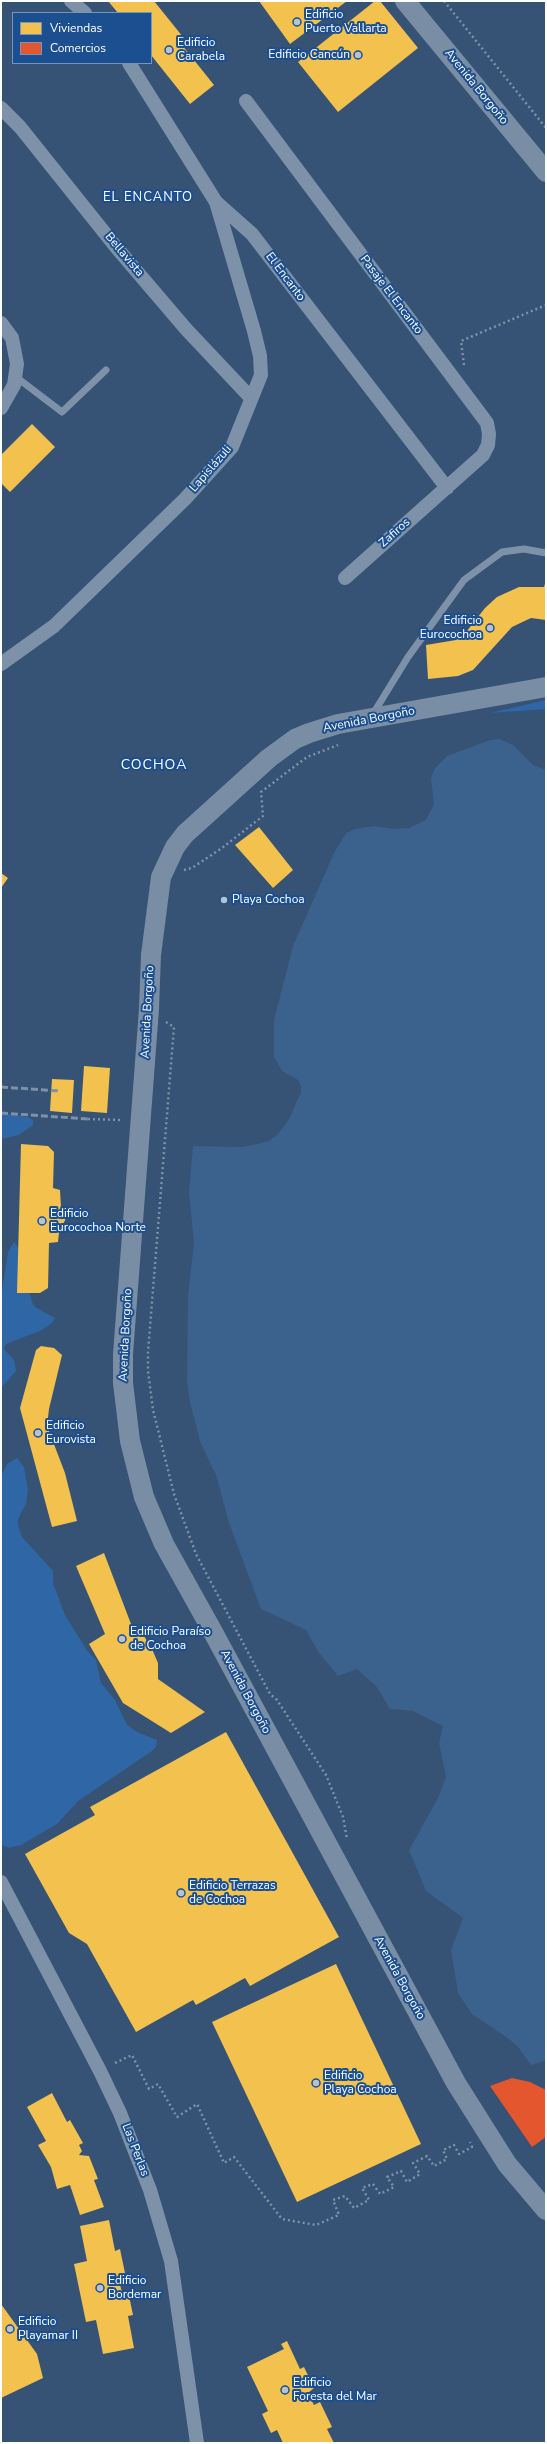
<!DOCTYPE html>
<html>
<head>
<meta charset="utf-8">
<style>
	body { margin:0 }
	#map { position:relative; width:547px; height:2444px; overflow:hidden; background:#365274; font-family:"Nunito Sans",sans-serif }
	canvas { display:block }
	.frame { position:absolute; inset:0; border:2px solid #fff; pointer-events:none }
	.legend { position:absolute; left:12px; top:12px; width:140px; height:52px; box-sizing:border-box; background:#1b4f8f; border:1px solid #7695bc; margin:0; padding:5px 7px; list-style:none; font-size:12px; color:#fff }
	.legend li { display:flex; align-items:center; gap:8px; height:20px }
	.legend b { width:20px; border:1px solid #7695bc }
</style>
</head>
<body>
<div id="map">
<canvas width="547" height="2444"></canvas>
<div class="frame"></div>
<ul class="legend">
<li><b style="height:11px;background:#f2c14e"></b>Viviendas</li>
<li><b style="height:11px;background:#e4572e"></b>Comercios</li>
</ul>
</div>
<script>
const context = document.querySelector('canvas').getContext('2d');
context.lineJoin = 'round';
function paint(path, color) {
  context.fillStyle = color;
  context.fill(path, 'evenodd');
}
function poly(rows) {
  const path = new Path2D();
  for (const r of rows) {
    path.moveTo(r[0], r[1]);
    for (let i = 2; i < r.length; i += 2) path.lineTo(r[i], r[i + 1]);
  }
  return path;
}
function trace(path, color, width, dash) {
  context.strokeStyle = color;
  context.lineWidth = width;
  context.lineCap = dash ? 'butt' : 'round';
  context.setLineDash(dash || []);
  context.stroke(path);
}
function label(font, color, halo, rows, align = 'center') {
  context.font = font + ' "Nunito Sans",sans-serif';
  context.lineWidth = 4;
  context.setLineDash([]);
  context.textBaseline = 'middle';
  context.strokeStyle = halo;
  context.fillStyle = color;
  for (const [text, x, y, turn = 0] of rows) {
    context.save();
    context.translate(x, y);
    context.rotate((+turn || 0) * Math.PI / 180);
    context.textAlign = isNaN(turn) ? turn : align;
    if (halo) context.strokeText(text, 0, 0);
    context.fillText(text, 0, 0);
    context.restore();
  }
}
const green = poly([
	[546,700,546,709,490,713],
	[1,1113,28,1117,33,1120,33,1125,19,1135,1,1139],
	[14,1242,19,1249,32,1302,35,1307,55,1318,52,1323,42,1330,6,1344,4,1349,14,1360,16,1371,1,1388,1,1298,8,1252],
	[17,1458,24,1467,28,1490,26,1504,18,1519,18,1525,22,1537,53,1571,53,1583,65,1615,88,1652,96,1660,101,1683,115,1700,127,1725,137,1732,157,1740,156,1747,152,1751,78,1801,57,1824,21,1845,9,1848,1,1845,1,1476,7,1464]
]);
const water = poly([
	[499,739,513,745,533,765,546,770,546,2060,531,2065,518,2047,509,2039,472,2014,458,1993,451,1950,463,1918,426,1891,409,1850,438,1798,446,1777,439,1743,443,1726,413,1711,390,1709,376,1686,357,1669,338,1676,319,1653,306,1630,261,1609,229,1523,216,1475,201,1444,190,1403,187,1381,188,1296,194,1243,189,1192,193,1146,242,1147,257,1144,269,1141,279,1133,289,1119,301,1092,301,1086,298,1080,282,1071,274,1057,274,1020,293,946,334,853,346,833,355,829,374,826,393,829,409,828,426,820,434,804,431,778,435,768,447,756,490,740]
]);
const homes = poly([
	[108,1,154,1,187,42,182,45,214,85,190,104,151,55,151,13,118,13],
	[259,1,347,1,290,44],
	[375,1,380,1,418,48,338,112,298,62],
	[32,424,55,447,10,492,1,483,1,455],
	[546,580,546,620,531,618,512,627,473,670,458,676,428,679,426,645,456,640,463,636,485,608,497,597,519,587,544,587],
	[259,827,293,870,273,888,235,845],
	[1,873,8,878,1,888],
	[84,1066,110,1068,107,1113,81,1111],
	[52,1079,74,1080,72,1113,50,1111],
	[21,1144,48,1146,54,1152,53,1188,60,1190,61,1207,66,1218,59,1233,58,1242,49,1243,48,1288,40,1293,17,1293],
	[41,1346,54,1348,62,1355,49,1409,47,1426,65,1473,77,1521,52,1527,20,1408,36,1350],
	[104,1553,131,1624,142,1633,152,1649,158,1663,158,1679,205,1712,171,1733,123,1703,89,1644,105,1634,76,1566],
	[226,1732,339,1937,250,1986,245,1978,196,2005,193,2000,136,2032,87,1944,69,1933,25,1854,95,1815,90,1807],
	[336,1964,421,2144,297,2202,212,2022],
	[52,2093,67,2122,70,2120,83,2143,79,2145,82,2151,79,2155,89,2156,98,2179,94,2180,104,2207,80,2215,70,2185,57,2189,51,2167,38,2145,46,2141,27,2107],
	[109,2220,115,2251,120,2249,125,2273,113,2280,115,2286,120,2285,122,2292,128,2291,133,2315,128,2316,134,2348,103,2354,96,2320,86,2322,74,2264,87,2261,80,2226],
	[1,2304,37,2354,43,2378,1,2398],
	[287,2341,300,2369,304,2367,314,2388,308,2393,314,2405,320,2402,332,2427,327,2429,334,2443,283,2443,277,2430,271,2433,262,2414,268,2411,247,2367,284,2349,281,2344]
]);
const shops = poly([
	[512,2078,530,2082,546,2090,546,2137,532,2147,490,2086]
]);
const path = poly([
	[444,1,546,128],
	[464,365,461,341,546,305],
	[184,870,192,868,222,848,263,816,261,792,307,757,338,745],
	[166,1022,174,1027,148,1352,148,1371,153,1410,174,1494,196,1554,270,1694,277,1700,326,1775,343,1817,347,1839],
	[88,1119,122,1120],
	[115,2063,132,2055,149,2089,158,2084,177,2117,197,2104,224,2163,234,2157,282,2219,316,2225,339,2215,333,2200,345,2196,354,2208,369,2200,362,2188,373,2184,380,2194,394,2187,387,2177,401,2171,407,2182,420,2174,413,2163,427,2156,434,2166,447,2159,443,2150,454,2145,459,2154,472,2147,470,2142]
]);
const service = poly([
	[16,377,62,412,106,370],
	[373,714,408,657,464,580,502,552,524,549,546,553]
]);
const minor = poly([
	[71,1,85,13],
	[129,63,216,202,252,234,447,488],
	[246,101,487,423,489,434,488,445,483,455,345,578],
	[1,108,20,127,116,247,186,329,251,398],
	[1,323,12,338,17,364,14,385,1,408],
	[1,664,54,626,185,499,232,447,261,375,260,356,254,331,216,202],
	[1,1882,100,2071,120,2113,150,2190,171,2261,197,2443]
]);
const secondary = poly([
	[405,1,546,172],
	[546,687,338,724,309,733,295,739,269,758,185,834,175,847,161,877,151,955,149,1009,123,1354,123,1383,130,1441,144,1497,164,1544,213,1632,456,2083,507,2164,546,2210]
]);
const rail = poly([
	[1,1087,60,1091],
	[1,1113,88,1119]
]);
const markers = [
	[297,22,4,"#b9c2ce"],
	[169,50,4,"#b9c2ce"],
	[358,55,4,"#b9c2ce"],
	[490,628,4,"#b9c2ce"],
	[224,900,4,"#b9c2ce"],
	[42,1221,4,"#b9c2ce"],
	[38,1433,4,"#b9c2ce"],
	[122,1639,4,"#b9c2ce"],
	[181,1893,4,"#b9c2ce"],
	[316,2083,4,"#b9c2ce"],
	[100,2288,4,"#b9c2ce"],
	[10,2329,4,"#b9c2ce"],
	[285,2390,4,"#b9c2ce"]
];
const poiNames = [
	["Edificio",305,15],
	["Puerto Vallarta",305,29],
	["Edificio",177,43],
	["Carabela",177,57],
	["Edificio Cancún",350,55,"right"],
	["Edificio",482,621,"right"],
	["Eurocochoa",482,635,"right"],
	["Playa Cochoa",232,900],
	["Edificio",50,1214],
	["Eurocochoa Norte",50,1228],
	["Edificio",46,1426],
	["Eurovista",46,1440],
	["Edificio Paraíso",130,1632],
	["de Cochoa",130,1646],
	["Edificio Terrazas",189,1886],
	["de Cochoa",189,1900],
	["Edificio",324,2076],
	["Playa Cochoa",324,2090],
	["Edificio",108,2281],
	["Bordemar",108,2295],
	["Edificio",18,2322],
	["Playamar II",18,2336],
	["Edificio",293,2383],
	["Foresta del Mar",293,2397]
];
const streetNames = [
	["Avenida Borgoño",476,87,51],
	["Bellavista",124,255,50],
	["El Encanto",285,277,53],
	["Pasaje El Encanto",391,295,53],
	["Lapislázuli",211,469,-49],
	["Zafiros",395,533,-42],
	["Avenida Borgoño",369,720,-11],
	["Avenida Borgoño",148,1012,-87],
	["Avenida Borgoño",126,1335,-87],
	["Avenida Borgoño",245,1692,62],
	["Avenida Borgoño",399,1978,61],
	["Las Perlas",135,2150,69]
];
const neighbourhoodNames = [
	["EL ENCANTO",148,198]
];
const quarterNames = [
	["COCHOA",154,766]
];
paint(green, '#2f66a5');
paint(water, '#3b618d');
paint(homes, '#f2c14e');
paint(shops, '#e4572e');
trace(path, '#7d92a8', 2.5, [2, 3]);
trace(service, '#7d92a8', 7);
trace(minor, '#7d92a8', 14);
trace(secondary, '#798da4', 20);
trace(rail, '#7e92a7', 3, [7, 3]);
for (const [x, y, r, color] of markers) {
  const dot = new Path2D();
  dot.arc(x, y, r, 0, 2 * Math.PI);
  context.fillStyle = color;
  context.fill(dot);
  trace(dot, '#1b4f8f', 1.5);
}
label('12px', '#fff', '#1b4f8f', poiNames, 'left');
label('12px', '#fff', '#1b4f8f', streetNames);
context.letterSpacing = '1px';
label('13px', '#fff', '#1b4f8f', neighbourhoodNames);
context.letterSpacing = '0px';
context.letterSpacing = '1px';
label('14px', '#fff', '#1b4f8f', quarterNames);
context.letterSpacing = '0px';
</script>
</body>
</html>
